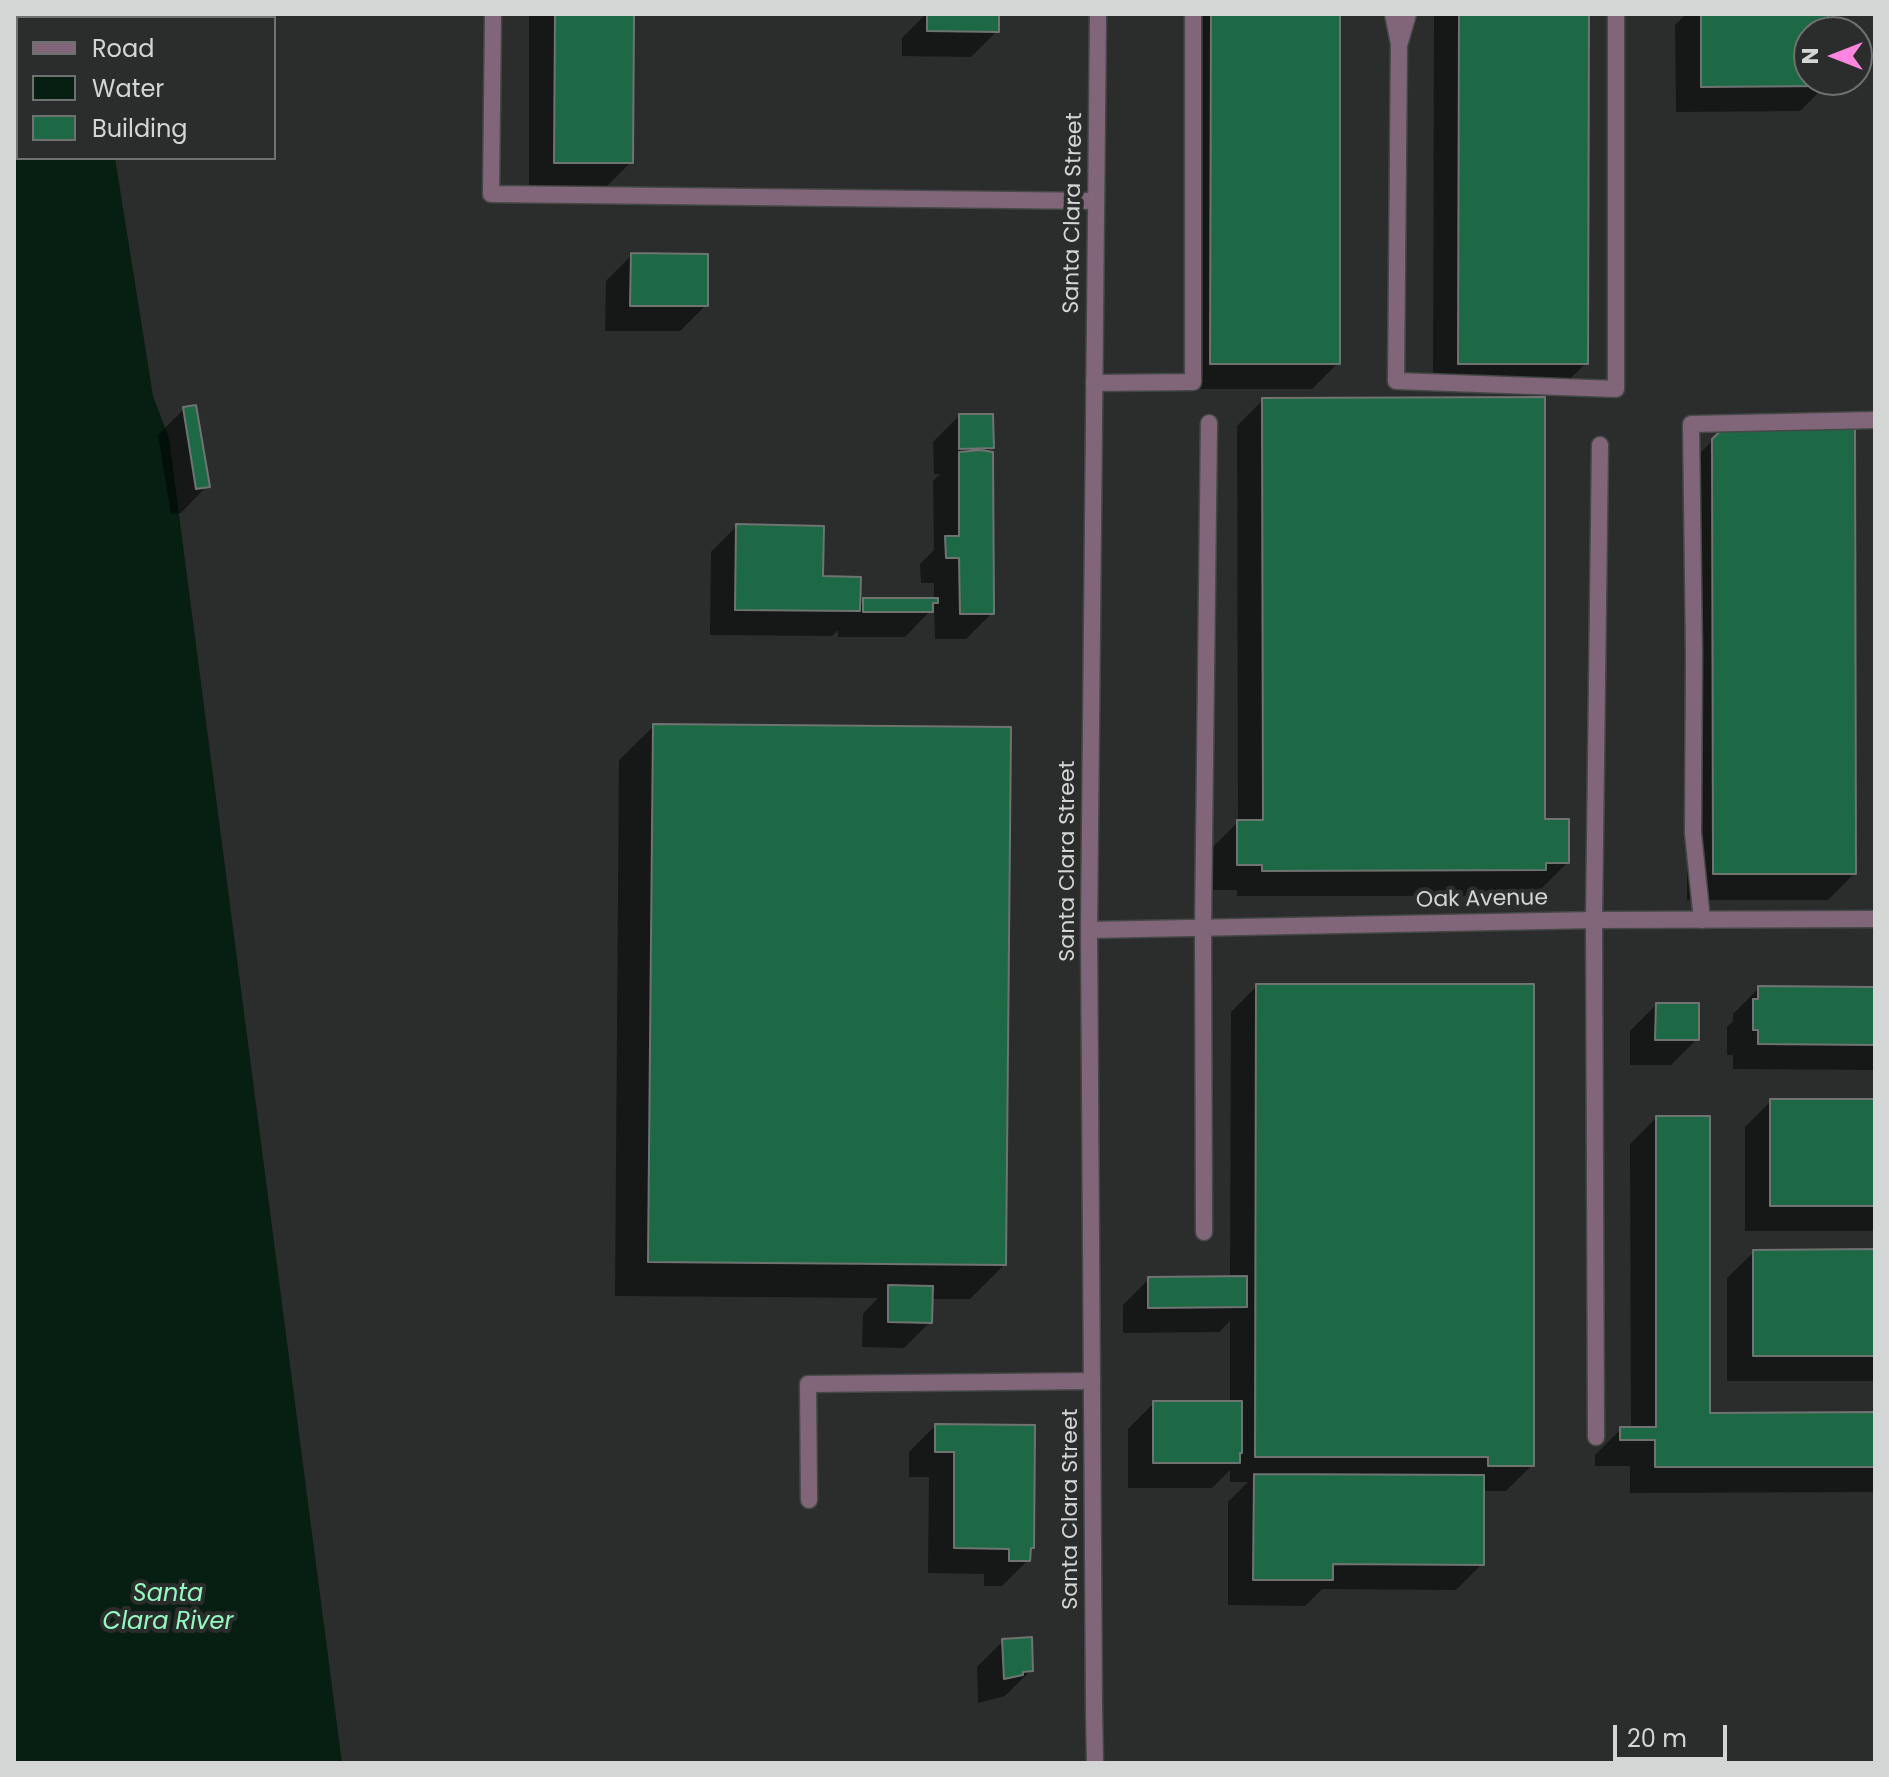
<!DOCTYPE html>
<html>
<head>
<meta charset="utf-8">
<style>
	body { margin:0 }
	#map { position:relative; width:1889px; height:1777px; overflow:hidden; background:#2a2d2b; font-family:Poppins,sans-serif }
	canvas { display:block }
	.frame { position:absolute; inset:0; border:16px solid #d4d6d5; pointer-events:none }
	.legend { position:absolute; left:16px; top:16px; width:260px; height:144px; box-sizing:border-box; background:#2a2d2b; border:2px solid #6e716f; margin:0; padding:10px 14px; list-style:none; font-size:24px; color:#d4d6d5 }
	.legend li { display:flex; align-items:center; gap:16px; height:40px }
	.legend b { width:40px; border:2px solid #6e716f }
	.north { position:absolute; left:1793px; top:16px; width:80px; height:80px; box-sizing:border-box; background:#2a2d2b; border:2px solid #6e716f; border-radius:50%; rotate:270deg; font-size:22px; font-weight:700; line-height:32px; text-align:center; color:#d4d6d5 }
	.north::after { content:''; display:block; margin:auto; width:28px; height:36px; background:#fe86e0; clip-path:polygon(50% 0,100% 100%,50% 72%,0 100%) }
	.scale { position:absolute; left:1613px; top:1725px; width:114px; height:36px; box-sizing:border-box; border:4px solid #d4d6d5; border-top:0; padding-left:10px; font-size:24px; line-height:28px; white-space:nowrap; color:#d4d6d5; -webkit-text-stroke:6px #2a2d2b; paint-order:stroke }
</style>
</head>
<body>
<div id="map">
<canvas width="1889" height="1777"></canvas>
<div class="frame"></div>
<ul class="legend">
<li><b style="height:10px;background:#806678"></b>Road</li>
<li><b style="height:22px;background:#071e12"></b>Water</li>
<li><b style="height:22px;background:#1d6945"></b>Building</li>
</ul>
<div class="north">N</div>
<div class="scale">20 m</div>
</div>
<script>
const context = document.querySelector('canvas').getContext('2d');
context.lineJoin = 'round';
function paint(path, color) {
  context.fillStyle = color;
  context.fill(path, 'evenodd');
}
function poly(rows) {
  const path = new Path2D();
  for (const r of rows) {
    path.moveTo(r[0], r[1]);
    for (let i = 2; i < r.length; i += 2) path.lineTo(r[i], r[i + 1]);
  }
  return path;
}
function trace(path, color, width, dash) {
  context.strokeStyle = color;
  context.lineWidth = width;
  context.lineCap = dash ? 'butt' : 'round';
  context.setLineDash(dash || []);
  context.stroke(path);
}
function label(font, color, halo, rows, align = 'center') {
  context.font = font + ' Poppins,sans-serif';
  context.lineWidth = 8;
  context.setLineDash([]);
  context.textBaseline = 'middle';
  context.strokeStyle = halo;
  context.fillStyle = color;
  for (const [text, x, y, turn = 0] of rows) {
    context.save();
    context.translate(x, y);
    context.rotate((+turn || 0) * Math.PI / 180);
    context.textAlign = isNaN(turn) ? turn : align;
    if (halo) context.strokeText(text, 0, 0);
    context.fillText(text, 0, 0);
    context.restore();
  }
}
const water = poly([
	[14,14,93,14,93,18,18,18,18,158,115,158,153,396,169,438,342,1763,14,1763]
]);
const shadow = poly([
	[529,14,632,14,631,162,605,188,529,188],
	[926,14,997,14,997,31,971,57,902,56,902,38],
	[1186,14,1338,14,1338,363,1312,389,1185,389],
	[1434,14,1587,14,1586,363,1560,389,1433,389],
	[1686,14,1826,14,1826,32,1809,32,1809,80,1826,80,1826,85,1800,111,1676,112,1675,25],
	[632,255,706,305,680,331,605,331,606,281],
	[1263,400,1543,821,1567,863,1541,889,1525,889,1518,896,1237,896,1237,890,1212,890,1212,848,1238,822,1237,426],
	[184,409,207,486,181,513,171,514,158,435],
	[959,416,991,447,985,454,992,613,966,639,935,639,934,607,905,637,838,637,838,630,832,636,710,635,711,552,737,526,821,578,858,605,864,600,934,600,934,583,921,583,920,564,934,550,933,481,940,474,934,474,933,442],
	[1713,440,1854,874,1828,900,1687,900,1687,467],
	[654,726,1004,1265,970,1299,930,1299,930,1322,904,1348,862,1347,863,1314,878,1298,615,1296,619,760],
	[1257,986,1532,1465,1506,1491,1482,1491,1482,1564,1456,1590,1322,1589,1305,1606,1228,1605,1228,1502,1248,1482,1230,1482,1230,1470,1212,1488,1128,1488,1128,1429,1154,1403,1230,1403,1230,1321,1219,1332,1123,1333,1123,1305,1149,1279,1230,1278,1231,1012],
	[1759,988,1875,989,1875,1070,1733,1069,1733,1055,1727,1055,1727,1027,1733,1021,1733,1014],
	[1656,1005,1697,1039,1671,1065,1630,1065,1630,1031],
	[1771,1101,1875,1101,1875,1231,1745,1231,1745,1127],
	[1656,1118,1708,1415,1875,1414,1875,1492,1630,1493,1630,1466,1595,1466,1595,1455,1621,1429,1631,1429,1630,1144],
	[1875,1251,1875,1381,1727,1381,1727,1278,1754,1252],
	[935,1426,1029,1550,1028,1560,1002,1586,984,1586,984,1574,928,1573,929,1477,909,1477,909,1452],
	[1003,1641,1031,1670,1005,1696,978,1703,977,1667]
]);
const building = poly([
	[555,14,634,14,633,163,554,163,555,14],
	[927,14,999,14,999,32,927,31,927,14],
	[1211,14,1340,14,1340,364,1210,364,1211,14],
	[1459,14,1589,14,1588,364,1458,364,1459,14],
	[1701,14,1828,14,1828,32,1809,32,1809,80,1828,80,1828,86,1701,87,1701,14],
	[631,253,708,254,708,306,630,306,631,253],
	[1545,397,1545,819,1569,819,1569,863,1546,863,1546,870,1262,871,1262,865,1237,865,1237,820,1263,820,1262,398,1545,397],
	[196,405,210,487,196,489,183,407,196,405],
	[959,414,993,414,994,448,959,449,959,414],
	[1726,426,1855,426,1856,874,1713,874,1712,439,1726,426],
	[981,450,993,452,994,614,960,614,959,558,946,558,945,536,959,536,959,452,981,450],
	[736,524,824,526,823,576,861,577,860,611,735,610,736,524],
	[863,598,938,598,938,603,933,603,933,612,863,612,863,598],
	[653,724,1011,727,1006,1265,648,1262,653,724],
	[1256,984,1534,984,1534,1466,1488,1466,1488,1457,1255,1457,1256,984],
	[1758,986,1875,987,1875,1045,1758,1044,1758,1030,1753,1030,1753,999,1758,999,1758,986],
	[1656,1003,1699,1003,1699,1040,1655,1040,1656,1003],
	[1770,1099,1875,1099,1875,1206,1770,1206,1770,1099],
	[1656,1116,1710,1116,1710,1413,1875,1412,1875,1467,1655,1467,1655,1440,1620,1440,1620,1427,1656,1427,1656,1116],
	[1875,1249,1875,1356,1753,1356,1753,1250,1875,1249],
	[1247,1276,1247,1307,1148,1308,1148,1277,1247,1276],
	[888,1285,933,1286,932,1323,888,1322,888,1285],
	[1153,1401,1242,1401,1242,1453,1240,1453,1240,1463,1153,1463,1153,1401],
	[935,1424,1035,1425,1034,1548,1031,1548,1030,1561,1009,1561,1009,1549,954,1548,954,1452,935,1452,935,1424],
	[1254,1474,1484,1475,1484,1565,1333,1564,1333,1580,1253,1580,1254,1474],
	[1032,1637,1033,1671,1023,1672,1023,1675,1004,1679,1002,1639,1032,1637]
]);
const lane = poly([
	[493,14,491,194,1096,201],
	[1393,14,1399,44,1396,381,1616,389,1616,14],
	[1400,42,1408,14],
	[1094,383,1193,382,1193,14],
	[1702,920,1693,833,1694,654,1691,424,1875,420],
	[1204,1232,1203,928,1209,423],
	[1596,1437,1594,920,1600,445],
	[809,1500,808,1384,1092,1381],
	[1094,1708,1095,1763]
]);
const street = poly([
	[1089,930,1594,920,1875,919],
	[1094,1708,1089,930,1098,14]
]);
const streetNames = [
	["Santa Clara Street",1074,213,-89],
	["Santa Clara Street",1068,861,-90],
	["Oak Avenue",1482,900,-1],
	["Santa Clara Street",1071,1509,-90]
];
const waterNames = [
	["Santa",168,1595],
	["Clara River",168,1623]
];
paint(water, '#071e12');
paint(shadow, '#0007');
paint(building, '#1d6945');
trace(building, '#6f7371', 2);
trace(lane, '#454846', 19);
trace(street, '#454846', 19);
trace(lane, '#806678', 16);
trace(street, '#806678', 16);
label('22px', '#d4d6d5', '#2a2d2b', streetNames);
label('italic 24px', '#94fac1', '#2a2d2b', waterNames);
</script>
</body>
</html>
